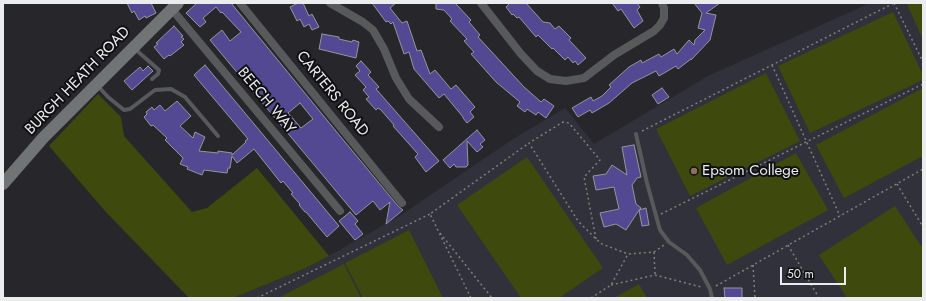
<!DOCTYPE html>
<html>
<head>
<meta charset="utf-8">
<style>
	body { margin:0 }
	#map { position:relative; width:926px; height:301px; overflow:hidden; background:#27272b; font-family:Jost,sans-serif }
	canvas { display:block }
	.frame { position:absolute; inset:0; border:4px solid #ebecee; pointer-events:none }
	.scale { position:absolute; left:780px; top:267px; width:66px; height:18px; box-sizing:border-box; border:2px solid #ebecee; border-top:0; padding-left:5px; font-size:12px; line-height:14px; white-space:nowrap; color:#ebecee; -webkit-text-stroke:3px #101012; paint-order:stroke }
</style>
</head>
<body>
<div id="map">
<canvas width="926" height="301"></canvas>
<div class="frame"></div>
<div class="scale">50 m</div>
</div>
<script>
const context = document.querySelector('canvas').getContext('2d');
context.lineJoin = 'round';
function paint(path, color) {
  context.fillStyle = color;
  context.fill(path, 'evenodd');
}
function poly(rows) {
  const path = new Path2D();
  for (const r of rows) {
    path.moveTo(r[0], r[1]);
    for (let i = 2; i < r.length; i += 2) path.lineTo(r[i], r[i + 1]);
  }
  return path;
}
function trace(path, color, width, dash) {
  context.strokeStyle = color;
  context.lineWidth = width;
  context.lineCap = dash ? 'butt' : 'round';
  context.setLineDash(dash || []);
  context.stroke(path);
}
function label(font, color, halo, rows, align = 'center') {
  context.font = font + ' Jost,sans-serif';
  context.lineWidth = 4;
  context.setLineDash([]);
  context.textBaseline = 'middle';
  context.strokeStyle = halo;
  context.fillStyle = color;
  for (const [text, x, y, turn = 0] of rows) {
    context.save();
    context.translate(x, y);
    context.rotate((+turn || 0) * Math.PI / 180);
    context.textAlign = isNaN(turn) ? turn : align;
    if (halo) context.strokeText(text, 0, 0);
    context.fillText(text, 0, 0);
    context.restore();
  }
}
const built = poly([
	[870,3,923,3,923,298,233,298,306,268,329,256,401,215,513,139,565,108,594,144,708,76]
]);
const green = poly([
	[908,3,923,3,923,40,907,4],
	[893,12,923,75,923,80,810,133,778,66],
	[766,73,800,141,690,196,656,129],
	[923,88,923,156,844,198,816,145],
	[98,94,121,117,124,136,192,212,207,208,257,168,329,256,306,268,233,298,189,298,105,211,49,146],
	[796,153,828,210,727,265,696,208],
	[527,157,603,268,559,298,521,298,457,205],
	[895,206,923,249,923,298,847,298,819,255],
	[409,230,443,298,363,298,345,263],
	[344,264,361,298,281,298,280,297],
	[639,284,647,298,614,298]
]);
const building = poly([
	[127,3,151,3,156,13,146,18,145,16,139,20,134,11,132,13,127,3],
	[197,3,231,3,340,136,398,206,403,210,386,224,390,202,380,210,373,201,356,215,210,40,222,30,230,41,241,32,222,12,221,13,216,7,203,18,206,22,200,27,186,13,197,3],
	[300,103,313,119,301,128,288,113,300,103],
	[298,3,303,3,309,16,312,14,319,27,312,30,309,24,304,27,300,19,297,21,290,7,298,3],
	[372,3,396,3,390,8,402,23,407,21,417,51,421,50,430,74,435,70,451,89,456,85,475,107,470,112,474,117,467,123,463,118,463,117,444,94,439,98,414,69,409,52,404,54,393,22,391,24,388,21,386,22,372,3],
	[436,3,455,3,471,20,469,22,480,35,478,37,524,87,541,102,544,99,554,106,546,118,538,112,536,115,527,109,525,112,517,106,520,102,496,82,471,54,474,52,464,41,467,39,450,21,452,19,444,10,436,9,436,3],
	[510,3,526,3,543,22,550,23,555,29,559,26,571,38,569,40,586,58,578,65,575,61,573,63,568,57,565,60,553,48,552,49,538,35,536,37,519,17,517,18,513,14,512,15,506,7,510,3],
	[612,3,637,3,640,7,637,10,643,21,634,28,621,9,618,11,612,3],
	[694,3,720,3,706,13,716,15,710,40,691,60,691,59,678,69,676,66,659,76,656,71,632,83,609,103,592,113,590,110,578,117,572,108,591,97,593,101,602,96,611,87,609,85,629,67,641,60,642,63,659,54,661,57,674,49,677,54,689,40,694,45,695,40,705,30,698,28,702,13,694,3],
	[174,26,183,36,181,37,184,39,181,42,184,45,170,56,169,55,164,59,154,47,158,44,156,43,174,26],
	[322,34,339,37,339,39,352,42,353,40,359,42,356,58,319,49,322,34],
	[361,61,371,72,368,75,379,87,376,89,439,161,426,172,415,157,418,154,393,126,394,125,381,110,378,108,376,110,366,99,369,97,363,90,366,87,355,75,360,71,356,66,361,61],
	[205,65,339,226,327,237,306,212,305,212,299,205,300,204,291,194,293,193,283,181,281,183,254,149,237,163,232,156,230,168,228,168,227,173,204,170,202,175,187,169,188,167,180,164,183,158,165,140,167,138,153,125,151,126,144,117,147,114,146,112,152,107,154,110,160,105,165,111,177,101,191,116,180,126,193,138,195,132,205,137,199,151,218,153,218,151,232,153,232,155,246,142,245,141,248,139,194,75,205,65],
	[148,66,153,71,132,90,124,81,140,67,143,71,148,66],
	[662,88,669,97,658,104,652,95,662,88],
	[477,130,485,140,480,144,483,147,477,152,467,141,468,165,466,167,456,167,454,164,450,168,443,160,477,130],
	[634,145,641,177,637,178,632,185,636,204,641,208,639,210,646,208,649,225,642,226,639,210,626,230,616,224,604,227,600,213,619,209,614,187,596,190,593,176,606,174,612,165,627,175,622,147,634,145],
	[350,212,358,221,355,224,363,234,355,240,339,221,350,212],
	[724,288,742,288,742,298,725,298,724,288]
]);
const path = poly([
	[894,3,923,62],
	[772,65,840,216],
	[642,131,894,3],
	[897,184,923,227],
	[661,214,923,84],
	[440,233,492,298],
	[596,239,584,177,600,160,569,123,563,122,529,143,578,221,596,239,602,244,628,254,654,252,664,245],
	[788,245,819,298],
	[654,252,655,274],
	[753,265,755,298],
	[611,285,655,275,701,287],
	[716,286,923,169],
	[257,298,430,214],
	[471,298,430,214,529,143],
	[591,298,611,285,628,254]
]);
const service = poly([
	[135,49,159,70,158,74,152,79],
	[97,85,108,97,124,110,130,109,155,90,171,89,185,97,218,136],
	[636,134,647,183,660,230,669,242,687,255,700,270,710,289,712,298]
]);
const minor = poly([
	[240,3,402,203],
	[330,3,363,22,373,30,384,49,396,78,409,99,439,127],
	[481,3,521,54,537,71,550,79,566,81,584,78,614,55,654,31,660,25,664,18,664,8,662,3],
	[172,6,175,13,340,211]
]);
const secondary = poly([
	[3,184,43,138,178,3]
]);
const markers = [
	[694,171,4,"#8d6e63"]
];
const streetNames = [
	["BURGH HEATH ROAD",78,81,-46],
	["CARTERS ROAD",332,94,51],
	["BEECH WAY",266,101,50]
];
const poiNames = [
	["Epsom College",702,171]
];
paint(built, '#30313a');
paint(green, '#3d490d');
paint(building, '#524992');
trace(building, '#95959a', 1);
trace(path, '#7e7f82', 1.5, [2, 3]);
trace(service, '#57595a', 4);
trace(minor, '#57595a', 8);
trace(secondary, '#717475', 12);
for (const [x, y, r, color] of markers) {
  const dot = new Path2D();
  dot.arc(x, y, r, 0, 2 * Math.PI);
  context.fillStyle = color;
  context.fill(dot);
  trace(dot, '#101012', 1.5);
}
label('15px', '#ebecee', '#101012', streetNames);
label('15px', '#ebecee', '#101012', poiNames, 'left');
</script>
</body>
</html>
